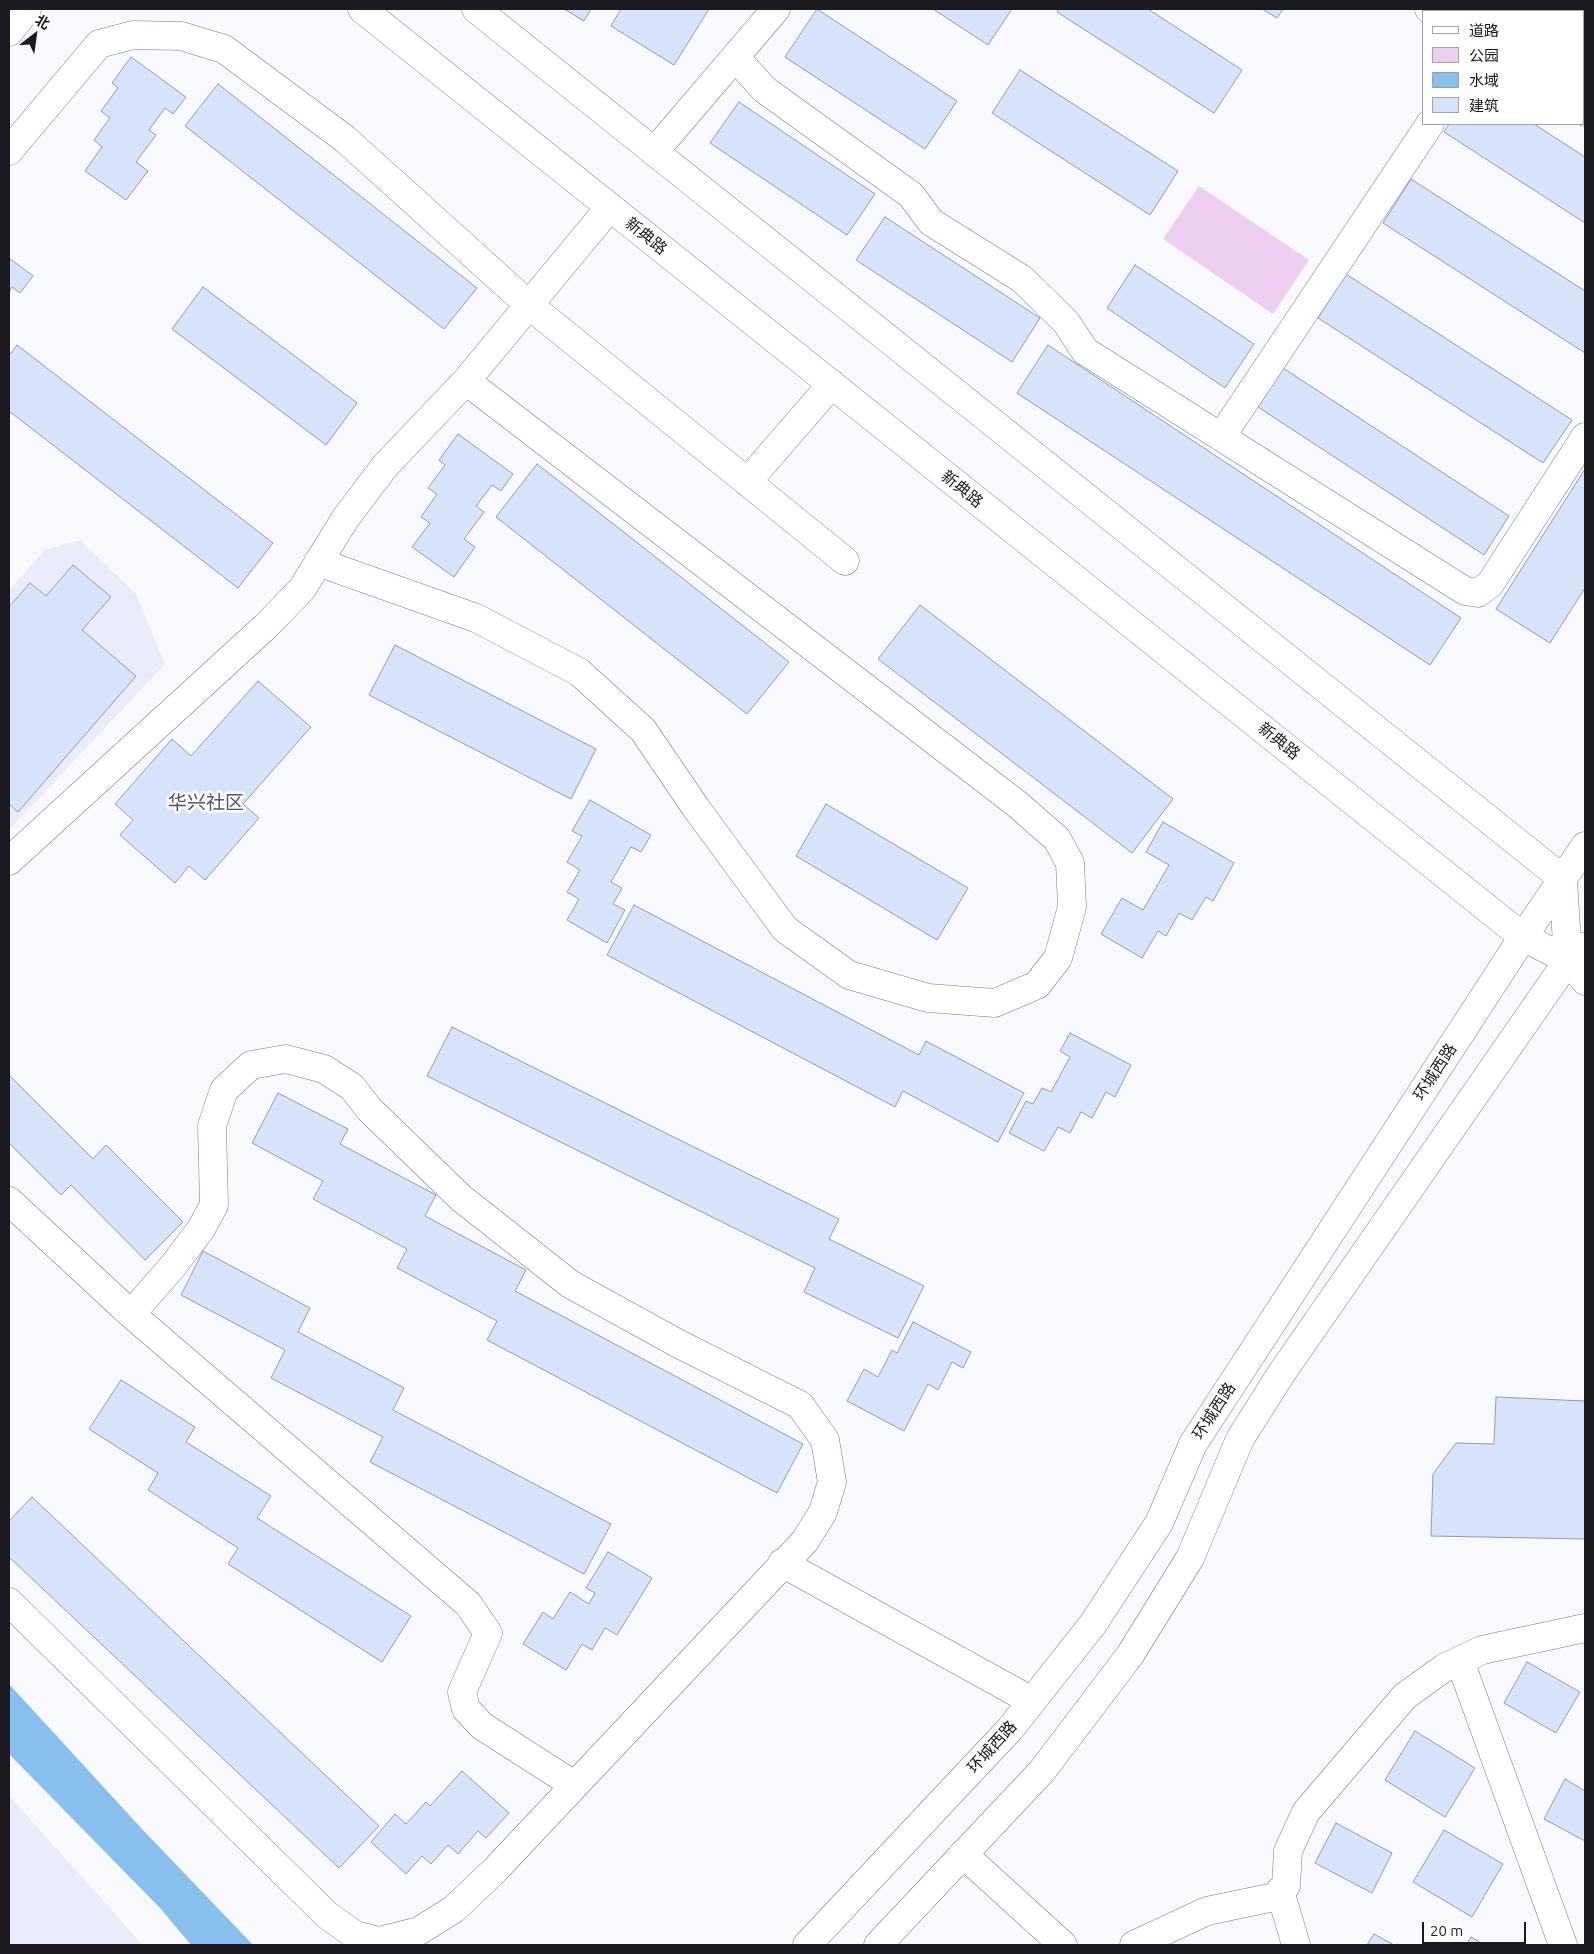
<!DOCTYPE html>
<html>
<head>
<meta charset="utf-8">
<style>
	body { margin:0 }
	#map { position:relative; width:1594px; height:1954px; overflow:hidden; background:#f8f9fc; font-family:Ubuntu,"Noto Sans SC",sans-serif }
	canvas { display:block }
	.frame { position:absolute; inset:0; border:10px solid #19191f; pointer-events:none }
	.legend { position:absolute; left:1422px; top:10px; width:162px; height:115px; box-sizing:border-box; background:#fff; border:1px solid #a3a3a5; margin:0; padding:6px 9px; list-style:none; font-size:15px; color:#19191f }
	.legend li { display:flex; align-items:center; gap:10px; height:25px }
	.legend b { width:25px; border:1px solid #a3a3a5 }
	.north { position:absolute; left:10px; top:10px; width:50px; height:50px; -webkit-text-stroke:4px #fff; paint-order:stroke; rotate:30deg; font-size:14px; font-weight:700; line-height:20px; text-align:center; color:#19191f }
	.north::after { content:''; display:block; margin:auto; width:18px; height:22px; background:#19191f; clip-path:polygon(50% 0,100% 100%,50% 72%,0 100%) }
	.scale { position:absolute; left:1422px; top:1922px; width:104px; height:22px; box-sizing:border-box; border:2px solid #19191f; border-top:0; padding-left:6px; font-size:15px; line-height:18px; white-space:nowrap; color:#19191f; -webkit-text-stroke:4px #fff; paint-order:stroke }
</style>
</head>
<body>
<div id="map">
<canvas width="1594" height="1954"></canvas>
<div class="frame"></div>
<ul class="legend">
<li><b style="height:6px;background:#fff"></b>道路</li>
<li><b style="height:14px;background:#edcdf0"></b>公园</li>
<li><b style="height:14px;background:#88bfed"></b>水域</li>
<li><b style="height:14px;background:#d7e3fb"></b>建筑</li>
</ul>
<div class="north">北</div>
<div class="scale">20 m</div>
</div>
<script>
const context = document.querySelector('canvas').getContext('2d');
context.lineJoin = 'round';
function paint(path, color) {
  context.fillStyle = color;
  context.fill(path, 'evenodd');
}
function poly(rows) {
  const path = new Path2D();
  for (const r of rows) {
    path.moveTo(r[0], r[1]);
    for (let i = 2; i < r.length; i += 2) path.lineTo(r[i], r[i + 1]);
  }
  return path;
}
function trace(path, color, width, dash) {
  context.strokeStyle = color;
  context.lineWidth = width;
  context.lineCap = dash ? 'butt' : 'round';
  context.setLineDash(dash || []);
  context.stroke(path);
}
function label(font, color, halo, rows, align = 'center') {
  context.font = font + ' Ubuntu,"Noto Sans SC",sans-serif';
  context.lineWidth = 5;
  context.setLineDash([]);
  context.textBaseline = 'middle';
  context.strokeStyle = halo;
  context.fillStyle = color;
  for (const [text, x, y, turn = 0] of rows) {
    context.save();
    context.translate(x, y);
    context.rotate((+turn || 0) * Math.PI / 180);
    context.textAlign = isNaN(turn) ? turn : align;
    if (halo) context.strokeText(text, 0, 0);
    context.fillText(text, 0, 0);
    context.restore();
  }
}
const built = poly([
	[80,540,136,594,165,664,9,830,9,591,45,550],
	[9,1796,143,1945,9,1945]
]);
const green = poly([
	[1199,186,1309,260,1273,314,1163,239]
]);
const water = poly([
	[9,1684,142,1829,253,1945,191,1945,161,1909,9,1754]
]);
const building = poly([
	[564,9,591,9,584,21,564,9],
	[621,9,709,9,674,65,611,26,621,9],
	[817,9,957,101,925,149,785,57,817,9],
	[933,9,1012,9,988,45,933,9],
	[1059,9,1148,9,1242,70,1214,113,1057,12,1059,9],
	[1262,9,1283,9,1277,18,1262,9],
	[1540,9,1585,9,1585,63,1583,61,1583,11,1538,11,1540,9],
	[131,57,186,97,173,114,165,108,149,130,156,135,136,162,148,171,126,200,85,171,102,147,94,140,110,118,101,111,118,88,112,83,131,57],
	[1020,70,1178,171,1150,215,992,113,1020,70],
	[218,84,477,288,444,329,185,126,218,84],
	[739,102,875,194,847,235,710,143,739,102],
	[1449,124,1534,124,1585,157,1585,223,1444,132,1449,124],
	[1411,179,1585,291,1585,353,1383,223,1411,179],
	[885,217,1040,318,1012,362,856,260,885,217],
	[9,258,33,276,20,293,12,287,9,292,9,258],
	[1135,265,1254,344,1225,388,1107,308,1135,265],
	[1346,274,1572,420,1543,463,1318,318,1346,274],
	[203,287,357,403,326,445,172,329,203,287],
	[17,345,273,543,238,588,9,411,9,356,17,345],
	[1048,345,1461,618,1430,665,1017,393,1048,345],
	[1283,368,1509,516,1484,555,1258,407,1283,368],
	[458,434,513,474,501,491,492,485,476,506,484,512,464,539,475,547,454,577,412,547,430,523,421,517,437,494,428,488,445,465,439,460,458,434],
	[537,464,789,662,747,714,496,517,537,464],
	[1585,469,1585,588,1550,643,1496,609,1585,469],
	[73,565,111,597,82,630,136,676,18,812,9,804,9,607,30,583,46,596,73,565],
	[920,605,1173,799,1132,853,878,659,920,605],
	[395,645,596,749,571,799,369,695,395,645],
	[258,681,311,727,243,804,259,818,205,880,189,866,175,883,120,835,133,820,115,804,172,739,191,756,258,681],
	[590,800,651,835,641,852,631,847,611,882,622,888,613,904,625,910,607,943,567,920,579,899,567,892,580,870,567,862,582,836,572,831,590,800],
	[826,804,968,888,937,940,796,856,826,804],
	[1163,822,1234,863,1213,901,1206,897,1192,920,1179,913,1166,936,1158,931,1142,958,1101,934,1122,898,1143,910,1169,865,1146,852,1163,822],
	[634,905,919,1055,926,1041,1024,1093,998,1142,903,1091,895,1107,607,955,634,905],
	[452,1027,839,1219,829,1239,924,1286,898,1338,804,1292,815,1268,427,1076,452,1027],
	[1070,1033,1131,1065,1115,1097,1106,1092,1092,1118,1081,1112,1070,1133,1058,1127,1044,1151,1009,1133,1026,1101,1033,1104,1042,1088,1051,1092,1070,1057,1060,1051,1070,1033],
	[9,1075,93,1159,106,1145,183,1222,145,1260,71,1185,61,1195,9,1143,9,1075],
	[278,1093,348,1129,340,1144,436,1195,425,1216,526,1270,515,1291,803,1444,777,1493,487,1340,497,1321,397,1268,407,1249,313,1199,323,1181,252,1143,278,1093],
	[203,1251,310,1308,298,1332,404,1388,393,1410,611,1524,584,1574,370,1462,383,1437,271,1378,285,1350,181,1295,203,1251],
	[913,1322,971,1352,963,1368,952,1362,938,1390,928,1384,904,1431,847,1401,864,1369,878,1377,892,1350,897,1353,913,1322],
	[121,1380,195,1427,186,1442,271,1496,257,1518,411,1616,382,1662,228,1564,238,1548,148,1490,158,1473,89,1429,121,1380],
	[1496,1397,1585,1401,1585,1539,1431,1536,1433,1474,1456,1443,1494,1444,1496,1397],
	[32,1497,379,1826,339,1868,9,1557,9,1521,32,1497],
	[608,1552,652,1578,617,1635,605,1628,592,1650,582,1644,566,1670,523,1644,543,1612,553,1619,570,1592,589,1604,595,1593,586,1588,608,1552],
	[1527,1662,1580,1692,1556,1733,1504,1703,1527,1662],
	[1415,1731,1475,1768,1445,1817,1385,1780,1415,1731],
	[462,1771,509,1813,486,1838,478,1831,458,1854,448,1845,431,1864,422,1856,406,1874,371,1842,395,1814,406,1824,426,1802,430,1806,462,1771],
	[1565,1779,1585,1791,1585,1841,1544,1819,1565,1779],
	[1336,1823,1392,1853,1372,1893,1315,1863,1336,1823],
	[1444,1830,1503,1864,1472,1917,1413,1882,1444,1830],
	[1374,1934,1394,1945,1367,1945,1374,1934],
	[1471,1937,1485,1945,1466,1945,1471,1937]
]);
const minor = poly([
	[1429,9,1433,11],
	[1521,11,1522,9],
	[735,57,765,90,911,195,931,222,1022,279,1066,322,1085,351,1465,591,1478,593,1490,584,1585,437],
	[1583,111,1585,112],
	[9,151,99,44,133,35,181,36,224,49,345,139,529,305,845,561],
	[654,152,776,9],
	[1221,437,1430,124],
	[747,482,832,384],
	[318,562,476,618,579,672,643,730,696,808,785,929,849,975,928,998,995,1003,1037,985,1058,958,1072,907,1070,863,1057,839,1017,804,466,381],
	[9,861,265,627,302,589,345,519,385,466,466,381,610,207],
	[9,1201,131,1314,468,1604,488,1633,462,1692,466,1709,482,1726,574,1785],
	[782,1563,1032,1701],
	[9,1602,327,1915,355,1935,379,1941,419,1931,454,1909,495,1870,805,1541,823,1512,832,1482,825,1440,800,1405,677,1343,570,1284,461,1198,369,1109,352,1087,324,1069,286,1059,251,1065,224,1090,212,1126,214,1205,201,1229,173,1266,131,1314],
	[1460,1661,1563,1945],
	[963,1854,1063,1945],
	[1280,1891,1296,1945],
	[1134,1945,1207,1911,1274,1897,1286,1886,1288,1851,1306,1812,1405,1696,1444,1668,1482,1650,1585,1628]
]);
const major = poly([
	[362,9,1523,937,1568,960,1585,981],
	[476,9,1563,879,1568,960],
	[9,32,27,9],
	[807,1945,1010,1729,1093,1624,1159,1523,1193,1444,1523,937,1585,846],
	[878,1945,1042,1771,1130,1655,1190,1558,1240,1439,1281,1374,1578,946]
]);
const streetNames = [
	["新典路",646,236,39],
	["新典路",962,489,39],
	["新典路",1279,741,39],
	["环城西路",1435,1072,-57],
	["环城西路",1214,1411,-57],
	["环城西路",992,1747,-48]
];
const quarterNames = [
	["华兴社区",206,803]
];
paint(built, '#ebecfb');
paint(green, '#edcdf0');
paint(water, '#88bfed');
paint(building, '#d7e3fb');
trace(building, '#939bac', 1);
trace(minor, '#79798a', 29);
trace(major, '#79798a', 29);
trace(minor, '#fff', 28);
trace(major, '#fff', 28);
label('16px', '#19191f', '#fff', streetNames);
label('19px', '#545464', '#fff', quarterNames);
</script>
</body>
</html>
